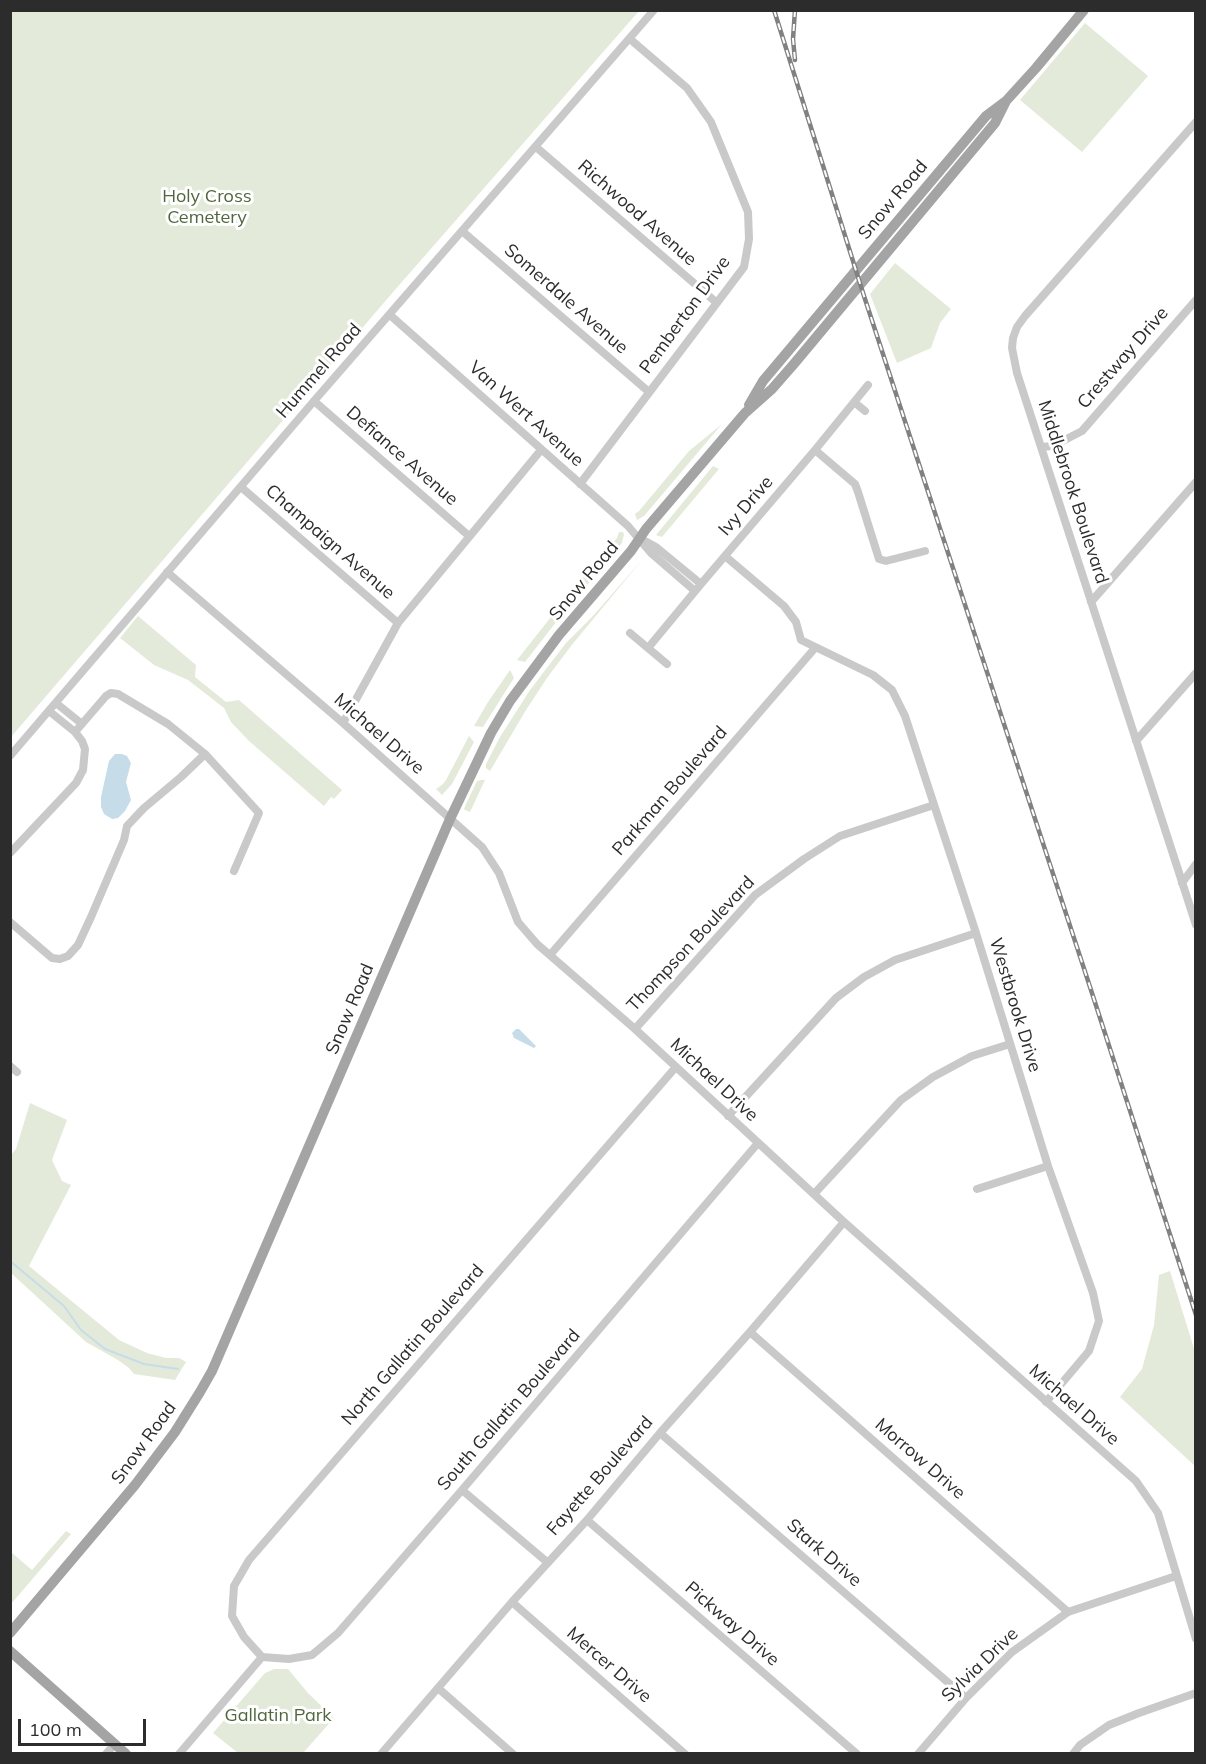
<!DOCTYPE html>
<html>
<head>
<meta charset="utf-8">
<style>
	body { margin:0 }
	#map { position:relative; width:1206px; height:1764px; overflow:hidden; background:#fff; font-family:Mulish,sans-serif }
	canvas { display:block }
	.frame { position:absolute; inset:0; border:12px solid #2c2c2c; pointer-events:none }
	.scale { position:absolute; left:18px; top:1719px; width:128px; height:27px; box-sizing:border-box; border:3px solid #2c2c2c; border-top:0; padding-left:8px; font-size:18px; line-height:21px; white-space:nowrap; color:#2c2c2c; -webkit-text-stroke:4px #fff; paint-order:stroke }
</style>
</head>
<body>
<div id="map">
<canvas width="1206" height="1764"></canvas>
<div class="frame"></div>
<div class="scale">100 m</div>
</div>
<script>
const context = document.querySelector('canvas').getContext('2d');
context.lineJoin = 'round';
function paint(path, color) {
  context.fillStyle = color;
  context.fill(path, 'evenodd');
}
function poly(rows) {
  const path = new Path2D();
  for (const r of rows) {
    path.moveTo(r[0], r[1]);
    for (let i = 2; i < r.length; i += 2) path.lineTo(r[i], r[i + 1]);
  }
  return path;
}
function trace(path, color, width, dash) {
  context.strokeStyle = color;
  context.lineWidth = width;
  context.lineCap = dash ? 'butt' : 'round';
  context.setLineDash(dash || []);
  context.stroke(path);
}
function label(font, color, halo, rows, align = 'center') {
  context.font = font + ' Mulish,sans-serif';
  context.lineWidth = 6;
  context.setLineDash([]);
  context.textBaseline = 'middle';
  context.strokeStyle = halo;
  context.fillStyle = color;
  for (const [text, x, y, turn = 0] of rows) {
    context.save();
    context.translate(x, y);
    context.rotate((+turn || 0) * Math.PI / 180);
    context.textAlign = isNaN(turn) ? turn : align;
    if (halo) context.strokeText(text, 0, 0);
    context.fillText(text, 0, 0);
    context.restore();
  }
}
const green = poly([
	[10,11,639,11,394,291,11,737],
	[1085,23,1148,76,1082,152,1020,100],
	[895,263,951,309,940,323,931,348,897,363,870,294],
	[722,424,644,516,637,520,635,514,639,511,689,451],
	[713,466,719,469,662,537,656,535],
	[619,532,623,532,624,534,622,543,612,555,604,553,617,538],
	[598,560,601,568,572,603,563,602],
	[642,560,571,646,547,678,526,710,490,771,486,768,486,764,500,737,530,690,566,643,593,616],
	[558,608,560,617,525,662,517,660],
	[138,616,196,665,195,677,226,702,239,700,342,790,334,799,331,797,324,806,249,741,231,722,224,708,188,680,154,665,120,638],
	[510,670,514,678,483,727,474,726,488,702],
	[469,736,474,742,452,784,442,795,436,789,442,785,446,780],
	[481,780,485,780,470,812,465,810,464,809,466,804,477,781],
	[30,1103,67,1120,52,1160,62,1181,71,1185,29,1266,119,1340,147,1353,166,1358,179,1358,186,1362,175,1380,134,1374,129,1368,118,1360,86,1342,11,1273,11,1155,16,1149],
	[1170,1271,1195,1352,1195,1466,1120,1397,1142,1369,1154,1325,1159,1275],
	[66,1531,71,1534,11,1604,11,1552,32,1570],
	[274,1669,288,1669,308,1693,334,1718,303,1753,238,1753,213,1733,265,1673]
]);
const water = poly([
	[115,754,122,754,127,756,131,763,126,782,131,800,125,811,118,818,112,819,104,814,101,807,101,797,109,761],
	[516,1029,519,1029,536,1046,534,1048,514,1038,512,1033]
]);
const stream = poly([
	[10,1261,64,1306,81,1330,105,1349,144,1364,178,1369]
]);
const minor = poly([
	[1196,122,1025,316,1017,327,1013,338,1012,348,1017,373,1196,925],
	[536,147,717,303],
	[462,231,649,392],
	[390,315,628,526,651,553,695,591],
	[314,401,469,536],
	[854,402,865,411],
	[1041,447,1053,446,1082,431,1196,300],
	[815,450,855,484,858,492,879,559,886,561,925,551],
	[580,484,744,267,749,239,748,212,711,122,687,88,630,39],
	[241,487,398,623],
	[643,540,656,547,701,584],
	[725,556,784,606,796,622,801,640,873,675,892,690,905,716,976,933,1048,1166,1093,1293,1099,1321,1089,1351,1046,1402],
	[167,572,343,723,482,847,499,873,518,922,537,944,635,1029,844,1222,1136,1481,1158,1513,1196,1639],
	[1091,602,1196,482],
	[630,633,667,664],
	[648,648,701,584,815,450,868,385],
	[56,703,82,724],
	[343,723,398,623,541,450],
	[75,732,106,696,111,693,118,694,168,724,205,754,259,813,234,871],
	[1136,741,1196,673],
	[10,756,314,401,654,10],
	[10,853,76,783,83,770,85,749,82,741,75,732,49,711],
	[1182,883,1196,864],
	[10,922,52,958,60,959,68,956,78,945,91,917,124,840,127,826,144,808,181,777,205,754],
	[550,955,815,648],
	[635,1029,755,895,804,859,840,836,934,805],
	[10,1066,17,1072],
	[728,1116,836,998,864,977,895,960,976,933],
	[977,1189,1048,1166],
	[814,1194,901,1100,933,1077,972,1056,1010,1044],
	[750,1332,1068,1612],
	[660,1433,966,1698],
	[462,1490,547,1562],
	[587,1520,857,1754],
	[512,1602,685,1754],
	[262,1657,244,1637,232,1616,234,1586,249,1560,675,1068],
	[262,1657,289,1659,312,1655,338,1633,462,1490,758,1143],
	[438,1688,513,1754],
	[106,1754,115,1744],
	[179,1754,262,1657],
	[381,1754,512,1602,587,1520,660,1433,750,1332,844,1222],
	[918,1754,966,1698,1012,1652,1068,1612,1176,1576],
	[1073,1754,1080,1745,1109,1725,1139,1713,1196,1693]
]);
const major = poly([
	[749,405,763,381,986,116,1006,101,1036,68,1084,10],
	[10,1633,135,1485,175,1432,200,1392,212,1371,450,819,491,733,510,701,559,635,631,551,646,529,745,413,772,389,793,365,995,123,1006,101],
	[10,1651,126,1754]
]);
const rail = poly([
	[774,10,864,296,1091,990,1196,1315],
	[795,10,793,39,795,60]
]);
const parkNames = [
	["Holy Cross",207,197],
	["Cemetery",207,218],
	["Gallatin Park",278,1716]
];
const streetNames = [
	["Snow Road",893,200,-50],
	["Richwood Avenue",637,213,41],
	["Somerdale Avenue",566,299,41],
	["Pemberton Drive",685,315,-54],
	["Crestway Drive",1123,358,-49],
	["Hummel Road",319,371,-49],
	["Van Wert Avenue",526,414,42],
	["Defiance Avenue",402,456,41],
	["Middlebrook Boulevard",1073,492,72],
	["Ivy Drive",746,506,-49],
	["Champaign Avenue",330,542,41],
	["Snow Road",584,581,-50],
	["Michael Drive",379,734,41],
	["Parkman Boulevard",670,791,-49],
	["Thompson Boulevard",691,944,-47],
	["Westbrook Drive",1015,1005,73],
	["Snow Road",350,1009,-67],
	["Michael Drive",714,1080,43],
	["North Gallatin Boulevard",413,1345,-49],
	["Michael Drive",1074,1405,41],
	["South Gallatin Boulevard",509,1410,-49],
	["Snow Road",144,1443,-54],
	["Morrow Drive",920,1459,41],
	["Fayette Boulevard",600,1476,-49],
	["Stark Drive",824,1553,41],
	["Pickway Drive",732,1624,41],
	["Mercer Drive",609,1665,41],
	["Sylvia Drive",980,1665,-44]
];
paint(green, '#e3eada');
paint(water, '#c6dce9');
trace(stream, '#c6dce9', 2);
trace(minor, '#c9c9c9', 8);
trace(major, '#a4a4a4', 10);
trace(rail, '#818181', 4.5);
trace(rail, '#fff', 2, [7]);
label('18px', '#50663c', '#fff', parkNames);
label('18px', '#2c2c2c', '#fff', streetNames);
</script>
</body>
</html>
